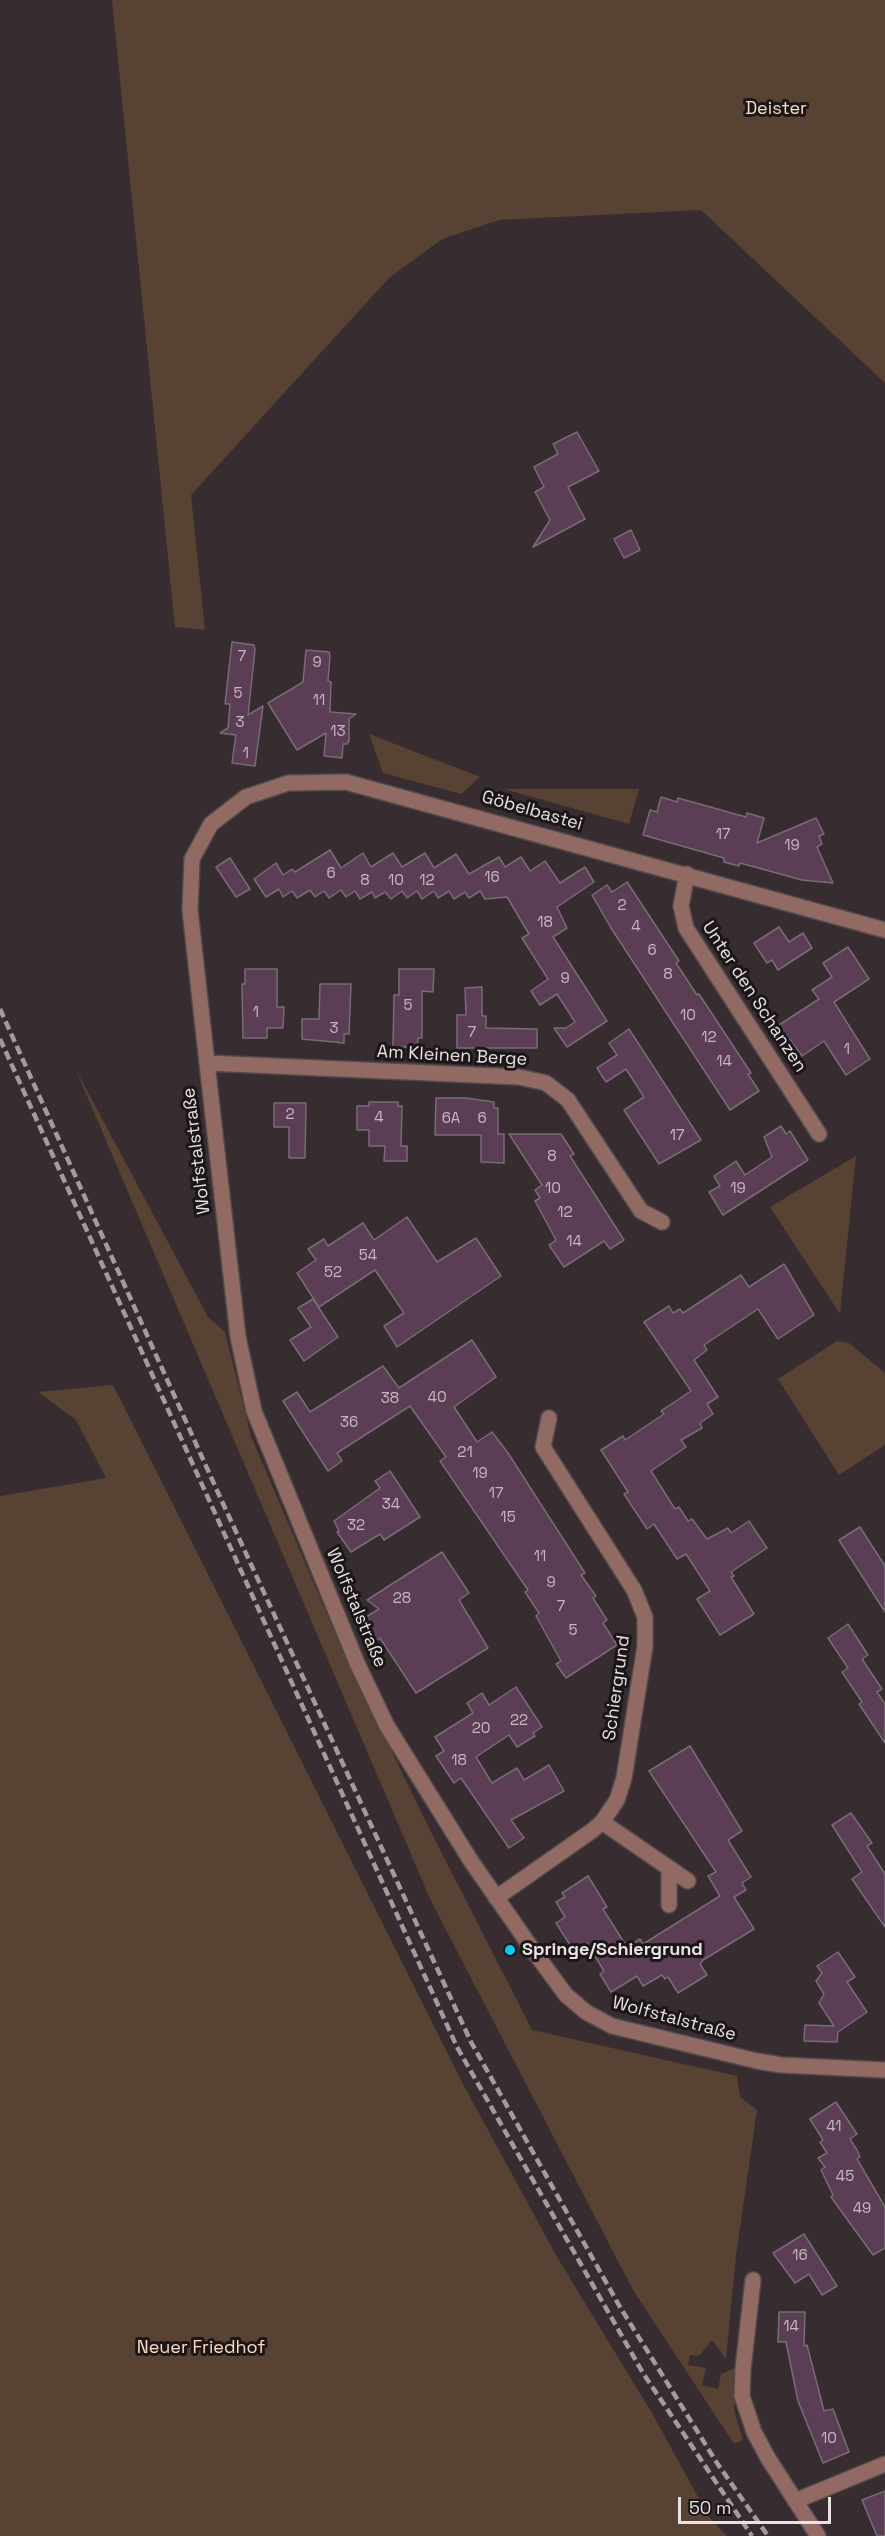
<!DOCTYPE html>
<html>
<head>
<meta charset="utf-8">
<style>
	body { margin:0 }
	#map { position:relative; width:885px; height:2536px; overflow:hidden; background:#372c2f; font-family:"Space Grotesk",sans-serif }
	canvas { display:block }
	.scale { position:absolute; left:678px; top:2497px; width:153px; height:27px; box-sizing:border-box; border:3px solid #e9e1e3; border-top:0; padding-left:8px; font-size:18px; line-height:21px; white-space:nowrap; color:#e9e1e3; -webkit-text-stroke:4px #1b1617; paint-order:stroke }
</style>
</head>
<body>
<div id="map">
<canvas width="885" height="2536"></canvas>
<div class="scale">50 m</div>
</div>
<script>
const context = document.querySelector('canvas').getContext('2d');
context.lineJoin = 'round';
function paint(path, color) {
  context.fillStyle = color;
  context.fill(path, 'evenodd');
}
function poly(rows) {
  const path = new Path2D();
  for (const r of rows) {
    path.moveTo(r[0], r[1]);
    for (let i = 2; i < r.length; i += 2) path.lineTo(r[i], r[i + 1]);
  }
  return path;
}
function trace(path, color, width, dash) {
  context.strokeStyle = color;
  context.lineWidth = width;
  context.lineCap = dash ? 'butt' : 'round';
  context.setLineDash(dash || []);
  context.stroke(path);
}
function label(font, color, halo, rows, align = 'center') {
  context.font = font + ' "Space Grotesk",sans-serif';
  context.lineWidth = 6;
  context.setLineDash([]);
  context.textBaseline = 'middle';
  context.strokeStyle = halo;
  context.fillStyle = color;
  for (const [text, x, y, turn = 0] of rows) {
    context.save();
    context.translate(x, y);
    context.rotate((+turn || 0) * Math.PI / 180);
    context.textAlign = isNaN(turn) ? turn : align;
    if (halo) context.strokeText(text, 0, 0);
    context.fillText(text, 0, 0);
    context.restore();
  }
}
const green = poly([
	[112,0,885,0,885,383,701,210,499,220,442,239,389,278,191,495,205,630,175,627],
	[369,734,470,773,480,777,461,794,383,773],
	[504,789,639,789,629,824],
	[75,1068,208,1317,225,1332,251,1436,338,1640,424,1818,532,2030,737,2076,740,2097,757,2110,736,2256,726,2359,712,2340,699,2356,690,2355,688,2365,706,2368,702,2385,718,2389,721,2374,737,2367,734,2410,743,2440,734,2444,633,2290,431,1901],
	[856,1156,840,1314,770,1207],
	[837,1341,849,1343,885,1373,885,1445,839,1475,778,1379],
	[113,1385,463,2084,557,2257,652,2413,709,2517,727,2536,0,2536,0,1496,106,1478,76,1420,38,1392]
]);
const building = poly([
	[577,432,599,471,568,487,585,519,533,547,550,520,535,492,544,487,534,467,558,454,553,444,577,432],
	[631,530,640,550,624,558,614,539,631,530],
	[232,642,254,645,255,650,248,715,263,706,255,766,232,763,236,735,220,733,228,728,230,704,225,704,232,642],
	[306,650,329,652,330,656,328,681,331,682,330,712,356,714,349,719,349,741,347,744,343,744,342,758,324,756,326,733,297,750,268,703,303,682,306,650],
	[661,797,677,802,678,798,746,817,747,813,764,818,757,843,816,818,824,834,819,836,822,844,817,847,833,883,802,880,740,863,739,866,724,862,724,858,643,835,650,810,657,812,661,797],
	[330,850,341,868,363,853,371,867,393,853,402,867,425,853,434,868,456,854,469,874,499,857,505,867,521,857,530,871,545,861,560,883,585,867,594,882,557,907,567,928,553,937,607,1021,567,1047,554,1028,566,1028,575,1022,557,994,540,1005,531,991,548,979,522,938,529,934,507,897,485,899,480,891,469,898,465,892,454,899,449,891,438,898,434,891,422,899,417,891,407,898,402,891,391,899,385,892,375,898,372,892,360,899,355,891,346,897,341,890,329,898,324,891,315,897,310,890,297,898,292,891,283,897,279,889,266,897,254,879,276,863,283,875,292,869,295,872,330,850],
	[230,858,250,889,236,897,216,867,230,858],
	[627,882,679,961,676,963,697,995,699,994,751,1073,748,1074,759,1091,730,1110,611,928,592,895,607,885,612,892,627,882],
	[779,927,789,942,803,933,812,948,778,970,772,960,767,963,754,943,779,927],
	[848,947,869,979,834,1002,870,1059,846,1075,824,1041,802,1056,779,1025,819,999,812,990,832,977,823,963,848,947],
	[245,969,277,969,277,1007,284,1007,283,1028,267,1028,267,1038,243,1038,242,984,245,984,245,969],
	[399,969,434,969,433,992,422,991,422,1038,418,1038,417,1047,393,1047,394,995,399,995,399,969],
	[320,984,351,984,349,1034,344,1034,344,1043,302,1039,302,1019,319,1019,320,984],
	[482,987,482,1016,486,1016,486,1028,537,1029,537,1048,457,1048,457,1015,466,1015,465,988,482,987],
	[629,1029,701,1140,659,1164,624,1110,644,1097,626,1069,606,1082,597,1068,617,1055,609,1043,629,1029],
	[436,1098,466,1098,494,1102,494,1108,498,1108,498,1134,504,1134,504,1163,481,1162,481,1135,435,1135,436,1098],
	[369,1102,398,1102,398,1106,402,1106,401,1146,407,1146,407,1161,384,1161,385,1146,369,1146,369,1130,357,1130,357,1106,369,1106,369,1102],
	[274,1103,306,1103,305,1158,289,1158,289,1127,274,1127,274,1103],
	[781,1126,786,1134,790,1131,808,1160,723,1215,709,1192,720,1186,714,1176,736,1161,745,1175,772,1157,764,1137,781,1126],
	[509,1134,561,1134,574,1154,570,1156,624,1240,610,1249,604,1241,564,1267,549,1245,556,1240,535,1201,540,1198,535,1190,542,1185,509,1134],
	[407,1217,437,1262,476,1238,501,1276,397,1347,384,1326,404,1313,375,1270,319,1307,297,1273,316,1260,308,1249,324,1239,328,1246,363,1223,374,1240,407,1217],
	[784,1264,814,1315,778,1339,758,1309,704,1345,707,1350,694,1360,718,1397,707,1404,713,1414,700,1423,702,1428,681,1440,686,1447,651,1471,675,1509,679,1507,688,1521,692,1519,707,1539,728,1528,731,1533,749,1521,767,1548,731,1572,734,1576,731,1577,754,1614,720,1635,697,1599,710,1591,686,1554,677,1559,654,1524,647,1529,624,1494,628,1492,601,1450,623,1436,625,1440,664,1414,661,1411,691,1391,644,1322,669,1306,673,1313,680,1309,683,1313,741,1275,749,1287,784,1264],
	[313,1299,338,1337,304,1361,290,1340,311,1327,298,1308,313,1299],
	[472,1340,496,1377,454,1407,477,1442,492,1432,508,1453,585,1573,581,1575,596,1596,593,1598,607,1620,603,1623,617,1645,566,1678,556,1664,561,1661,536,1616,539,1613,525,1592,528,1590,440,1461,446,1457,410,1406,337,1453,342,1461,328,1471,283,1401,297,1392,310,1412,383,1366,399,1388,472,1340],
	[390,1471,420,1517,384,1540,380,1534,351,1552,337,1532,339,1531,334,1521,380,1488,375,1481,390,1471],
	[860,1527,885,1566,885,1612,839,1540,860,1527],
	[442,1552,469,1593,459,1600,488,1648,416,1693,380,1638,377,1640,363,1619,379,1609,367,1600,442,1552],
	[848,1624,868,1655,862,1659,882,1689,877,1692,885,1704,885,1743,859,1704,862,1702,842,1672,848,1668,828,1638,848,1624],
	[516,1687,542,1727,533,1733,535,1736,517,1747,509,1735,476,1757,492,1783,517,1768,524,1780,549,1765,564,1791,511,1820,524,1838,509,1848,461,1778,454,1783,436,1756,444,1751,435,1737,473,1713,467,1703,482,1693,489,1705,516,1687],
	[690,1746,742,1831,728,1840,751,1877,742,1883,746,1890,734,1897,754,1929,703,1960,700,1964,707,1975,678,1993,668,1977,665,1979,662,1975,643,1986,637,1976,611,1992,600,1974,604,1971,587,1943,574,1951,556,1923,565,1917,556,1902,565,1897,562,1893,588,1876,607,1907,603,1909,627,1947,640,1939,643,1944,720,1896,708,1876,716,1872,649,1771,690,1746],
	[851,1813,872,1843,867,1846,885,1874,885,1927,852,1879,862,1872,832,1825,851,1813],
	[838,1952,855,1977,847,1982,867,2012,838,2032,837,2042,804,2041,805,2025,834,2026,819,2003,824,1994,816,1981,822,1973,817,1966,838,1952],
	[836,2102,857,2134,850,2139,857,2150,860,2157,857,2159,885,2207,885,2248,873,2255,831,2197,833,2195,821,2170,825,2167,818,2158,827,2153,820,2142,823,2140,810,2119,836,2102],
	[804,2234,837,2286,822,2295,809,2274,795,2283,773,2253,804,2234],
	[779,2312,805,2312,804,2346,807,2345,824,2411,833,2409,849,2452,823,2463,798,2401,786,2342,778,2342,779,2312],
	[885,2491,885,2536,877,2536,862,2500,885,2491]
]);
const minor = poly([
	[687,874,681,906,686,928,819,1134],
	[885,930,346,782,288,783,246,797,211,824,192,859,190,910,207,1063,238,1337,254,1411,357,1663,387,1726,471,1861,535,1953,566,1995,586,2012,612,2026,757,2061,781,2065,885,2070],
	[207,1063,519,1077,546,1083,568,1100,641,1211,662,1222],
	[602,1822,688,1881],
	[496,1898,593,1830,602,1822,617,1800,624,1778,645,1646,645,1617,634,1590,543,1447,549,1418],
	[669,1905,669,1868],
	[753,2280,743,2369,742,2396,754,2432,768,2458,818,2536],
	[795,2501,885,2464]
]);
const rail = poly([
	[0,1009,220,1497,471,2042,620,2307,717,2463,768,2536],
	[0,1039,457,2047,643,2373,752,2536]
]);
const markers = [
	[510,1950,6,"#06cbf9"]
];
const numberNames = [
	["7",242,657],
	["9",317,663],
	["5",238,694],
	["11",319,701],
	["3",240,723],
	["13",338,732],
	["1",246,754],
	["17",723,835],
	["19",792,846],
	["6",331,874],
	["16",492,878],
	["8",365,881],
	["10",396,881],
	["12",427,881],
	["2",622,906],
	["18",545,923],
	["4",636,927],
	["6",652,951],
	["8",668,975],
	["9",565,979],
	["5",408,1006],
	["1",256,1013],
	["10",688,1016],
	["3",334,1029],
	["7",472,1033],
	["12",709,1038],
	["1",847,1050],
	["14",724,1062],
	["2",290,1115],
	["4",379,1118],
	["6A",451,1119],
	["6",482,1119],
	["17",677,1136],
	["8",552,1157],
	["10",553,1189],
	["19",738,1189],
	["12",565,1213],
	["14",574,1242],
	["54",368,1256],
	["52",333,1273],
	["40",437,1398],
	["38",390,1399],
	["36",349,1423],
	["21",465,1453],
	["19",480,1474],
	["17",496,1494],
	["34",391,1505],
	["15",508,1518],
	["32",356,1526],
	["11",540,1557],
	["9",551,1583],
	["28",402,1599],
	["7",561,1607],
	["5",573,1631],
	["22",519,1721],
	["20",481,1729],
	["18",459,1761],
	["41",834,2127],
	["45",845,2177],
	["49",862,2209],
	["16",800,2256],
	["14",791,2327],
	["10",829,2439]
];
const parkNames = [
	["Deister",776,109],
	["Neuer Friedhof",201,2348]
];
const streetNames = [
	["Göbelbastei",532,811,16],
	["Unter den Schanzen",754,997,57],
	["Am Kleinen Berge",452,1056,3],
	["Wolfstalstraße",197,1151,-97],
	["Wolfstalstraße",356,1608,67],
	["Schiergrund",617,1688,-82],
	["Wolfstalstraße",674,2019,15]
];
const poiNames = [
	["Springe/Schiergrund",522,1950]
];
paint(green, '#574234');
paint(building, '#5c3d56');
trace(building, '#776d75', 1.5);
trace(minor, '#53494c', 18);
trace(minor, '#926a64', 15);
trace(rail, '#a49b9e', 4.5, [9, 4.5]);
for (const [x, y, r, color] of markers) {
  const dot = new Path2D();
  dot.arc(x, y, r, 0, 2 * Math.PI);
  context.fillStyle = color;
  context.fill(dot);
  trace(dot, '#1b1617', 2);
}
label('15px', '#c6b8c0', null, numberNames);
label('18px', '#fddac1', '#1b1617', parkNames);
label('18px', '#e9e1e3', '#1b1617', streetNames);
label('bold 18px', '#e9e1e3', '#1b1617', poiNames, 'left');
</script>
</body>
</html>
